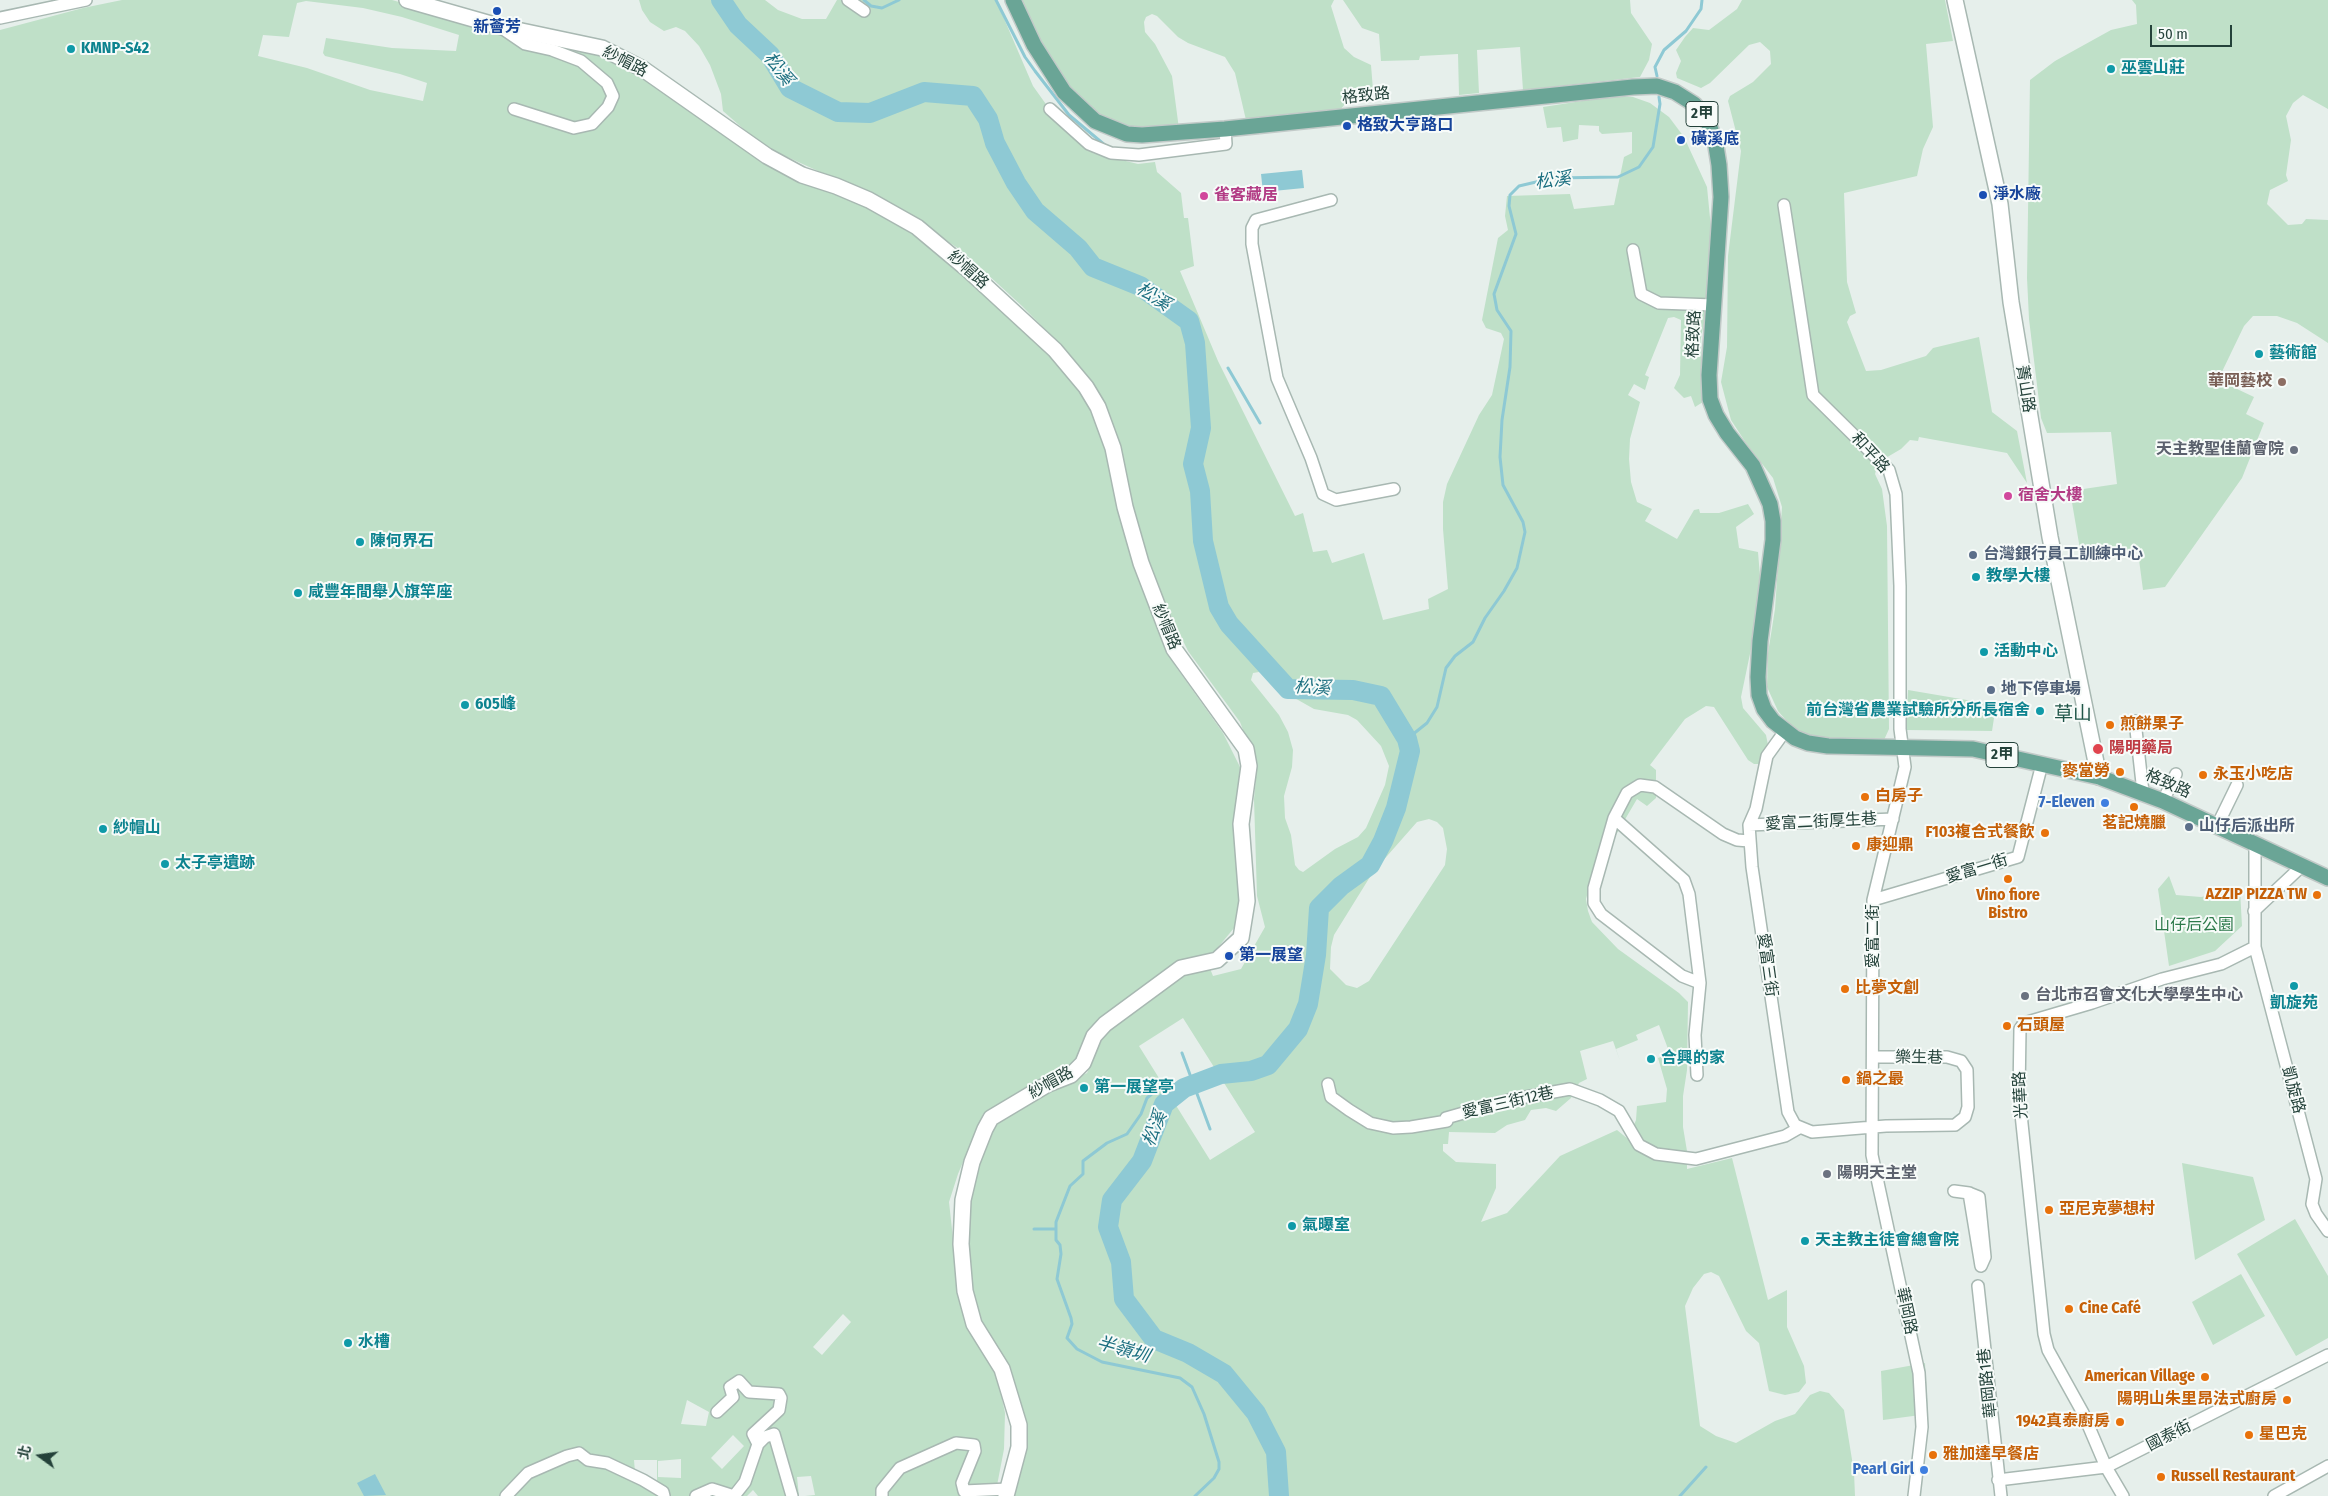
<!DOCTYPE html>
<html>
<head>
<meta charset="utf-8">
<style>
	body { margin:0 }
	#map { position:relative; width:2328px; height:1496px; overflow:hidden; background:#e6efeb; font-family:"Fira Sans Condensed","Noto Sans TC",sans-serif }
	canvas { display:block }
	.north { position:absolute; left:15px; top:1431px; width:50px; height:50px; -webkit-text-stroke:4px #f7fbf9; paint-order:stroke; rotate:284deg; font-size:14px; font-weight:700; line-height:20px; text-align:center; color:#24423a }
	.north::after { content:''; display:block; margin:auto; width:18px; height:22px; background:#24423a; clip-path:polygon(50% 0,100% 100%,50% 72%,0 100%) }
	.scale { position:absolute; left:2150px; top:25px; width:82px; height:22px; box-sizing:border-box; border:2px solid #24423a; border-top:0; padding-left:6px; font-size:15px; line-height:18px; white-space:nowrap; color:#24423a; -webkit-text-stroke:4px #f7fbf9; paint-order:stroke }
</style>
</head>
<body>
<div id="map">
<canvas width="2328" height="1496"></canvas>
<div class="north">北</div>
<div class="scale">50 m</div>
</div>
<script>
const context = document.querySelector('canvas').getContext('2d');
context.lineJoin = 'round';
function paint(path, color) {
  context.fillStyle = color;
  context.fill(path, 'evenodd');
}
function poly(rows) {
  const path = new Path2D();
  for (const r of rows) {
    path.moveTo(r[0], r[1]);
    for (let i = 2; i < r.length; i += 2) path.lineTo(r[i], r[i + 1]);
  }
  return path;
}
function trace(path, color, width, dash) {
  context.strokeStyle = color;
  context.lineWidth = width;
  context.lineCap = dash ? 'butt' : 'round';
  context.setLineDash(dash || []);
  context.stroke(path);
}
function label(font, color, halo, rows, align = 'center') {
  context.font = font + ' "Fira Sans Condensed","Noto Sans TC",sans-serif';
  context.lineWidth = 4;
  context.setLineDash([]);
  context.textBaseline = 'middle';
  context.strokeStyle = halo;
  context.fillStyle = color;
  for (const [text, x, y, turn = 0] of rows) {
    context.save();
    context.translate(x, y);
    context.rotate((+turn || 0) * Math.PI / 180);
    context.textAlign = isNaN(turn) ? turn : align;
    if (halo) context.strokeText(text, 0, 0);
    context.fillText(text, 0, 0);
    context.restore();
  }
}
const green = poly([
	[122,0,392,0,476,24,582,47,641,73,778,171,867,208,909,232,962,272,1010,313,1082,392,1103,436,1111,481,1156,626,1174,664,1223,733,1240,767,1239,795,1233,825,1240,910,1234,928,1215,951,1179,965,1091,1028,1081,1045,1076,1063,983,1114,958,1174,949,1202,958,1284,996,1369,1005,1413,1004,1449,995,1496,805,1496,815,1495,811,1476,797,1477,799,1496,758,1496,753,1490,747,1496,0,1496,0,30,83,8],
	[306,1,363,8,402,17,459,35,456,51,392,48,326,38,323,53,325,56,400,74,427,83,423,101,370,90,307,68,258,56,263,35,289,37,297,3],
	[843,1314,851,1322,822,1355,813,1347],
	[687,1400,709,1412,706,1426,681,1424],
	[733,1435,744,1446,722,1469,711,1458],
	[681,1459,681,1478,658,1477,658,1461],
	[634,1460,657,1460,657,1482,635,1472],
	[639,0,765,0,778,10,802,19,826,19,837,0,996,0,1033,86,1058,121,1093,153,1138,164,1155,162,1157,172,1181,193,1184,218,1188,218,1194,266,1180,271,1218,361,1295,516,1303,513,1313,552,1327,550,1332,563,1364,553,1383,620,1429,609,1428,599,1448,589,1443,529,1443,502,1447,484,1479,415,1492,395,1504,339,1501,333,1486,328,1482,320,1498,238,1508,230,1505,216,1507,196,1570,194,1574,209,1614,205,1624,157,1632,153,1632,132,1602,134,1599,131,1599,126,1579,125,1578,139,1563,142,1561,127,1547,128,1543,107,1614,96,1633,97,1650,103,1669,117,1684,137,1707,187,1711,228,1710,292,1701,338,1703,402,1695,407,1691,396,1684,398,1674,388,1680,375,1681,320,1674,317,1668,318,1645,375,1649,377,1645,390,1634,384,1628,395,1640,402,1630,439,1629,459,1631,482,1637,502,1652,509,1645,521,1677,539,1694,510,1699,509,1700,513,1719,513,1748,504,1754,514,1736,527,1739,548,1758,552,1760,576,1751,649,1741,697,1743,708,1766,735,1768,745,1759,764,1754,764,1748,760,1714,707,1706,706,1685,719,1650,765,1656,770,1656,798,1647,806,1637,799,1593,874,1586,899,1588,911,1592,922,1618,949,1679,993,1688,1002,1687,1070,1683,1096,1683,1127,1687,1151,1687,1169,1732,1158,1768,1300,1787,1290,1787,1327,1804,1366,1806,1383,1799,1392,1785,1395,1769,1391,1759,1343,1746,1331,1719,1276,1711,1272,1704,1274,1693,1288,1685,1306,1700,1426,1716,1436,1736,1443,1775,1421,1795,1414,1810,1395,1820,1391,1829,1393,1844,1410,1854,1472,1855,1496,1014,1496,1026,1451,1025,1418,979,1322,967,1276,970,1187,974,1173,995,1126,1034,1097,1087,1073,1105,1033,1152,1000,1184,971,1209,966,1213,976,1241,969,1265,927,1257,896,1254,799,1257,767,1240,722,1188,651,1168,610,1135,524,1089,384,1071,356,1022,306,962,251,895,206,763,146,723,111,721,94,710,65,699,46,685,31,676,27,664,31,650,22,642,10],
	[1259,672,1273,680,1284,692,1314,709,1348,715,1357,720,1381,746,1389,766,1385,785,1366,828,1358,837,1335,849,1303,872,1299,870,1295,865,1291,835,1285,818,1284,796,1292,767,1293,750,1288,732,1279,715,1251,680,1253,673],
	[1429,819,1437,822,1443,828,1447,849,1445,865,1369,981,1357,988,1346,985,1330,969,1331,947,1334,935,1373,872,1417,822],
	[1183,1018,1255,1132,1210,1160,1139,1046],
	[1659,1025,1670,1054,1658,1058,1667,1089,1666,1102,1637,1106,1636,1120,1628,1139,1617,1130,1560,1156,1507,1213,1481,1222,1496,1188,1496,1164,1456,1162,1443,1151,1443,1144,1448,1144,1449,1132,1495,1133,1507,1125,1525,1120,1531,1110,1546,1108,1556,1111,1571,1098,1579,1083,1587,1079,1580,1051,1613,1041,1620,1061,1616,1049,1638,1040,1636,1035],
	[1021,0,1334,0,1331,6,1344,48,1354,57,1371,65,1373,90,1351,97,1339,111,1246,120,1235,73,1225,57,1188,43,1178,37,1157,16,1152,14,1146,17,1144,22,1145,32,1155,44,1172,76,1179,129,1144,133,1108,122,1072,93,1045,53],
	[1343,0,1630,0,1631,13,1652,44,1649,60,1640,77,1523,90,1520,47,1477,50,1479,93,1459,95,1458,54,1420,56,1419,60,1381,61,1379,34,1362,28],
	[1742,0,1945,0,1953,41,1926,44,1933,127,1923,149,1917,176,1844,193,1847,282,1856,313,1850,316,1847,322,1866,371,1881,370,1926,356,1933,348,1979,337,1992,412,2017,431,2027,483,2007,453,1919,437,1918,441,1910,440,1901,449,1884,459,1877,467,1875,474,1882,489,1887,526,1889,729,1884,740,1815,739,1791,726,1778,711,1767,687,1768,653,1775,609,1782,507,1773,478,1746,443,1731,420,1721,382,1727,347,1728,256,1741,151,1728,101,1730,96,1753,82,1771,64,1770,51,1760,42,1749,45,1710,83,1701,88,1677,78,1676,73,1681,61,1676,50,1685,37,1693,28,1709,30,1737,9],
	[2132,0,2328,0,2328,109,2303,95,2293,103,2286,116,2291,140,2286,175,2288,181,2270,190,2267,204,2288,225,2302,224,2306,219,2328,220,2328,343,2297,323,2277,316,2253,316,2244,326,2218,380,2254,397,2246,414,2264,423,2242,478,2165,587,2143,590,2138,552,2081,555,2070,491,2117,484,2111,432,2047,433,2041,418,2029,319,2027,278,2030,80,2055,61,2111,30,2137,24,2136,5],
	[1908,690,1996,705,1992,731,1906,730],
	[2169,876,2176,895,2201,897,2240,890,2242,926,2215,951,2169,966,2158,889],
	[2182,1163,2253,1177,2265,1220,2195,1260],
	[2295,1219,2328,1276,2328,1338,2296,1356,2237,1254],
	[2241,1274,2265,1316,2213,1345,2192,1302],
	[1925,1363,1928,1414,1883,1420,1881,1371]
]);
const water = poly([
	[1302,170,1304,188,1263,192,1261,174],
	[375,1474,386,1495,364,1496,357,1483]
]);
const stream = poly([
	[864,0,871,6,882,8,899,0],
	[996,0,1025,57,1035,71,1069,115,1106,146],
	[1657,76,1655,67,1664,50,1686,31,1701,9,1702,0],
	[1228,368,1260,423],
	[1407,739,1427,723,1437,707,1446,668,1455,656,1473,642,1485,618,1504,591,1517,568,1525,532,1523,522,1503,485,1500,457,1502,420,1510,367,1511,331,1497,310,1494,294,1516,234,1509,206,1510,195,1519,186,1553,178,1618,177,1639,167,1653,147,1660,104,1659,97],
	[1182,1053,1210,1129],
	[1160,1086,1173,1085,1184,1088],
	[1154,1092,1147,1098,1141,1114,1127,1134,1107,1143,1083,1161,1083,1174,1070,1186,1056,1222,1056,1240,1060,1245,1061,1254,1057,1279,1071,1318,1072,1324,1067,1338,1077,1349,1102,1362,1180,1378,1192,1387,1204,1414,1219,1462,1219,1469,1214,1478,1195,1496],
	[1034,1229,1055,1229],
	[1680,1496,1706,1467]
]);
const river = poly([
	[721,0,738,25,770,55,790,88,838,112,870,113,924,92,973,96,988,119,995,143,1016,183,1035,211,1078,248,1093,267,1140,286,1189,321,1195,343,1201,428,1193,464,1200,491,1203,541,1219,607,1229,624,1288,689,1353,690,1381,696,1407,739,1410,751,1396,808,1383,841,1370,865,1341,886,1319,908,1316,955,1308,1004,1298,1029,1268,1065,1251,1071,1221,1074,1184,1088,1164,1104,1142,1161,1112,1200,1108,1227,1121,1262,1124,1299,1154,1339,1188,1353,1224,1374,1256,1413,1276,1452,1279,1496]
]);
const minor = poly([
	[848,0,864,11],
	[0,18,86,0],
	[503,29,525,44,552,50,581,61,607,83,613,96,608,107,592,124,574,128,514,109],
	[1050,109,1089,144,1111,153,1139,155,1226,144,1225,129],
	[1331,200,1256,220,1252,228,1252,244,1277,378,1311,458,1323,494,1336,500,1394,489],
	[1784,205,1813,395,1889,470,1896,494,1900,586,1900,729,1905,767,1873,900,1872,1155,1919,1373,1922,1427,1914,1496],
	[1633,250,1641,294,1659,303,1713,305],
	[2135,721,2143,792],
	[1785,731,1767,756,1756,809,1749,825,1752,867,1788,1112,1795,1125,1812,1132,1886,1126,1955,1125,1965,1117,1968,1107,1967,1070,1961,1061,1947,1057,1874,1057],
	[2163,801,2176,774],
	[1614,818,1684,880,1689,894,1700,983,1695,1035,1697,1075],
	[1749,825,1893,819],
	[2217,826,2237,785],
	[1873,900,2018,857,2042,764],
	[2254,911,2303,865],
	[2255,947,2316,1179,2312,1204,2316,1214,2328,1231],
	[1700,983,1682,976,1601,914,1594,903,1594,888,1614,818,1627,793,1640,785,1655,787,1723,834,1737,840,1749,841],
	[1328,1084,1331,1097,1349,1110,1370,1123,1393,1128,1411,1127,1447,1121,1446,1118,1509,1100,1570,1089,1600,1100,1619,1111,1639,1145,1656,1154,1696,1159,1785,1136,1799,1128],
	[1954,1191,1969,1193,1981,1266,1985,1257,1979,1197,1969,1193],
	[1978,1286,2001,1496],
	[717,1412,733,1397,730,1387,739,1381,749,1392,779,1394,781,1398,779,1410,753,1434,758,1444],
	[1998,1480,2106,1467,2328,1355],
	[506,1496,528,1473,567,1456,579,1453,588,1460,607,1463,643,1480,663,1492,664,1496],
	[696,1496,712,1489,734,1496,745,1482,758,1444,765,1437,774,1434,792,1496],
	[882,1496,882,1490,900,1468,956,1443,974,1445,975,1451,962,1483,964,1491,1008,1489],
	[2123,1496,2106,1467,2083,1413,2048,1350,2044,1334,2019,1095,2020,1029,2024,1023,2092,1003,2162,979,2221,964,2255,947,2255,843],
	[2274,1496,2328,1466]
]);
const tertiary = poly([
	[407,0,498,26,602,48,643,69,767,156,802,175,836,186,869,200,917,227,966,268,1055,350,1086,387,1098,407,1113,448,1125,507,1141,563,1174,649,1246,749,1249,766,1241,824,1247,901,1241,938,1217,960,1181,968,1105,1024,1094,1036,1083,1063,1071,1075,1048,1084,991,1118,985,1129,972,1162,963,1200,961,1244,965,1291,974,1324,1002,1369,1019,1425,1019,1447,1006,1496],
	[1955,0,2000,204,2011,302,2050,537,2099,777]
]);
const primary = poly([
	[1013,0,1034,45,1064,92,1095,121,1127,134,1142,135,1225,129,1633,87,1657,86,1675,92,1694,104,1707,120,1715,140,1719,165,1721,197,1709,375,1710,399,1716,415,1727,433,1753,466,1770,504,1773,521,1773,540,1760,641,1758,677,1759,695,1764,709,1773,721,1795,738,1808,743,1828,746,1973,749,2099,777,2163,801,2328,878]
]);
const markers = [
	[497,11,5,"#1a4fb4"],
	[71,49,5,"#0f9aa8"],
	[2111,69,5,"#0f9aa8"],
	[1347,126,5,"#1a4fb4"],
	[1681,140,5,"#1a4fb4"],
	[1983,195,5,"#1a4fb4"],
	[1204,196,5,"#d1479c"],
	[2259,354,5,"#0f9aa8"],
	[2282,382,5,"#8d6e63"],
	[2294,450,5,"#6b7280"],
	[2008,496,5,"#d1479c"],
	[360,542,5,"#0f9aa8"],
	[1973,555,5,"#5c6f8a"],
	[1976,577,5,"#0f9aa8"],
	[298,593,5,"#0f9aa8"],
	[1984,652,5,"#0f9aa8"],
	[1991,690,5,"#5c6f8a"],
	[465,705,5,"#0f9aa8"],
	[2040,711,5,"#0f9aa8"],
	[2110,725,5,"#e8710a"],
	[2098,749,6,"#e0444e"],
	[2120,772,5,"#e8710a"],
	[2203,775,5,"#e8710a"],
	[1865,797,5,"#e8710a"],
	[2105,803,5,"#3f7fe0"],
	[2134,807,5,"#e8710a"],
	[2189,827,5,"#5c6f8a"],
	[103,829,5,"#0f9aa8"],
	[2045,833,5,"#e8710a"],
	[1856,846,5,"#e8710a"],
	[165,864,5,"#0f9aa8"],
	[2008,879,5,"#e8710a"],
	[2317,895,5,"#e8710a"],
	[1229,956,5,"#1a4fb4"],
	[2294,986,5,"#0f9aa8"],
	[1845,989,5,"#e8710a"],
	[2025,996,5,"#6b7280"],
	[2007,1026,5,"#e8710a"],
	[1651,1059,5,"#0f9aa8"],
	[1846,1080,5,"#e8710a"],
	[1084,1088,5,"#0f9aa8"],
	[1827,1174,5,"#6b7280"],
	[2049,1210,5,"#e8710a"],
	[1292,1226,5,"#0f9aa8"],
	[1805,1241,5,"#0f9aa8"],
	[2069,1309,5,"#e8710a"],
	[348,1343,5,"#0f9aa8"],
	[2205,1377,5,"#e8710a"],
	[2287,1400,5,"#e8710a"],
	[2120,1422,5,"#e8710a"],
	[2249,1435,5,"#e8710a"],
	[1933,1455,5,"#e8710a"],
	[1924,1470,5,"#3f7fe0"],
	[2161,1477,5,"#e8710a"]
];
const shields = [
	[1702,114,32],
	[2002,755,32]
];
const shieldNames = [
	["2甲",1702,114],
	["2甲",2002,755]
];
const transitNames = [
	["新薈芳",497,28,"center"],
	["格致大亨路口",1357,126],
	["磺溪底",1691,140],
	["淨水廠",1993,195],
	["第一展望",1239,956]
];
const cultureNames = [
	["KMNP-S42",81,49],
	["巫雲山莊",2121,69],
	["藝術館",2269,354],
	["陳何界石",370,542],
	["教學大樓",1986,577],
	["咸豐年間舉人旗竿座",308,593],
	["活動中心",1994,652],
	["605峰",475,705],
	["前台灣省農業試驗所分所長宿舍",2030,711,"right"],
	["紗帽山",113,829],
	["太子亭遺跡",175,864],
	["凱旋苑",2294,1004,"center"],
	["合興的家",1661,1059],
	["第一展望亭",1094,1088],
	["氣曝室",1302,1226],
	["天主教主徒會總會院",1815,1241],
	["水槽",358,1343]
];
const streetNames = [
	["紗帽路",625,62,27],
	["格致路",1366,96,-6],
	["紗帽路",968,270,42],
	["格致路",1694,334,-87],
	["菁山路",2025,389,81],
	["和平路",1870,453,48],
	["紗帽路",1166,627,67],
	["格致路",2168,784,24],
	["愛富二街厚生巷",1821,822,-3],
	["愛富一街",1977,869,-17],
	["愛富二街",1874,936,-90],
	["愛富三街",1767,965,82],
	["樂生巷",1919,1058,1],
	["紗帽路",1051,1083,-29],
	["凱旋路",2293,1090,75],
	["光華路",2021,1095,-93],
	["愛富三街12巷",1508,1103,-13],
	["華岡路",1906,1311,78],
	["華岡路1巷",1988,1383,-96],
	["國泰街",2169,1436,-27]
];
const hotelNames = [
	["雀客藏居",1214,196],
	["宿舍大樓",2018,496]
];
const educationNames = [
	["華岡藝校",2272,382]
];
const worshipNames = [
	["天主教聖佳蘭會院",2284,450,"right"],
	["台北市召會文化大學學生中心",2035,996],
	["陽明天主堂",1837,1174]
];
const serviceNames = [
	["台灣銀行員工訓練中心",1983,555],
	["地下停車場",2001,690],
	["山仔后派出所",2199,827]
];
const foodNames = [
	["煎餅果子",2120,725],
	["麥當勞",2110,772,"right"],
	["永玉小吃店",2213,775],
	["白房子",1875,797],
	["茗記燒臘",2134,824,"center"],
	["F103複合式餐飲",2035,833,"right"],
	["康迎鼎",1866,846],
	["AZZIP PIZZA TW",2307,895,"right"],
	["Vino fiore",2008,896,"center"],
	["Bistro",2008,914,"center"],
	["比夢文創",1855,989],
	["石頭屋",2017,1026],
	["鍋之最",1856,1080],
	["亞尼克夢想村",2059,1210],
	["Cine Café",2079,1309],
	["American Village",2195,1377,"right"],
	["陽明山朱里昂法式廚房",2277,1400,"right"],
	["1942真泰廚房",2110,1422,"right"],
	["星巴克",2259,1435],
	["雅加達早餐店",1943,1455],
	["Russell Restaurant",2171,1477]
];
const healthNames = [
	["陽明藥局",2109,749]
];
const shopNames = [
	["7-Eleven",2095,803],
	["Pearl Girl",1914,1470]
];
const parkNames = [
	["山仔后公園",2194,926]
];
const waterNames = [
	["松溪",778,69,53],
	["松溪",1553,181,-7],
	["松溪",1153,297,33],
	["松溪",1312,688,4],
	["松溪",1155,1129,-68],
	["半嶺圳",1123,1350,16]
];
const quarterNames = [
	["草山",2073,715]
];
paint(green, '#bfe0c8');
paint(water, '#8ec9d4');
trace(stream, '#8ec9d4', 3);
trace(river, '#8ec9d4', 20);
trace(minor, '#a8b8b2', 14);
trace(tertiary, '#a8b8b2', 18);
trace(primary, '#c2cac8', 18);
trace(minor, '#fff', 11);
trace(tertiary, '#fff', 15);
trace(primary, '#6aa596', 15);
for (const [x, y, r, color] of markers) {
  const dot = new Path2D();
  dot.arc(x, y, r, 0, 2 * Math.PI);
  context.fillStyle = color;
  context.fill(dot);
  trace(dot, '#f7fbf9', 2);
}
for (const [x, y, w] of shields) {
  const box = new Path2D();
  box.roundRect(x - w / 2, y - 12.5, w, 25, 4);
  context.fillStyle = '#f7fbf9';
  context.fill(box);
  trace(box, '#24423a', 1);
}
label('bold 15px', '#24423a', null, shieldNames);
label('bold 16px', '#164399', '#f7fbf9', transitNames, 'left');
label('bold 16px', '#0d838f', '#f7fbf9', cultureNames, 'left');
label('16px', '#24423a', '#f7fbf9', streetNames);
label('bold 16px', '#b23c85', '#f7fbf9', hotelNames, 'left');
label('bold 16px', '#785e54', '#f7fbf9', educationNames, 'right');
label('bold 16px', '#5b616d', '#f7fbf9', worshipNames, 'left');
label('bold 16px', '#4e5e75', '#f7fbf9', serviceNames, 'left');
label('bold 16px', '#c56008', '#f7fbf9', foodNames, 'left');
label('bold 16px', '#be3a42', '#f7fbf9', healthNames, 'left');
label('bold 16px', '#366cbe', '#f7fbf9', shopNames, 'right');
label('16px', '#2d7a4b', '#f7fbf9', parkNames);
label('italic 18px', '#1c6f80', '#f7fbf9', waterNames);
label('19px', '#1f5548', '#f7fbf9', quarterNames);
</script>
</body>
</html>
